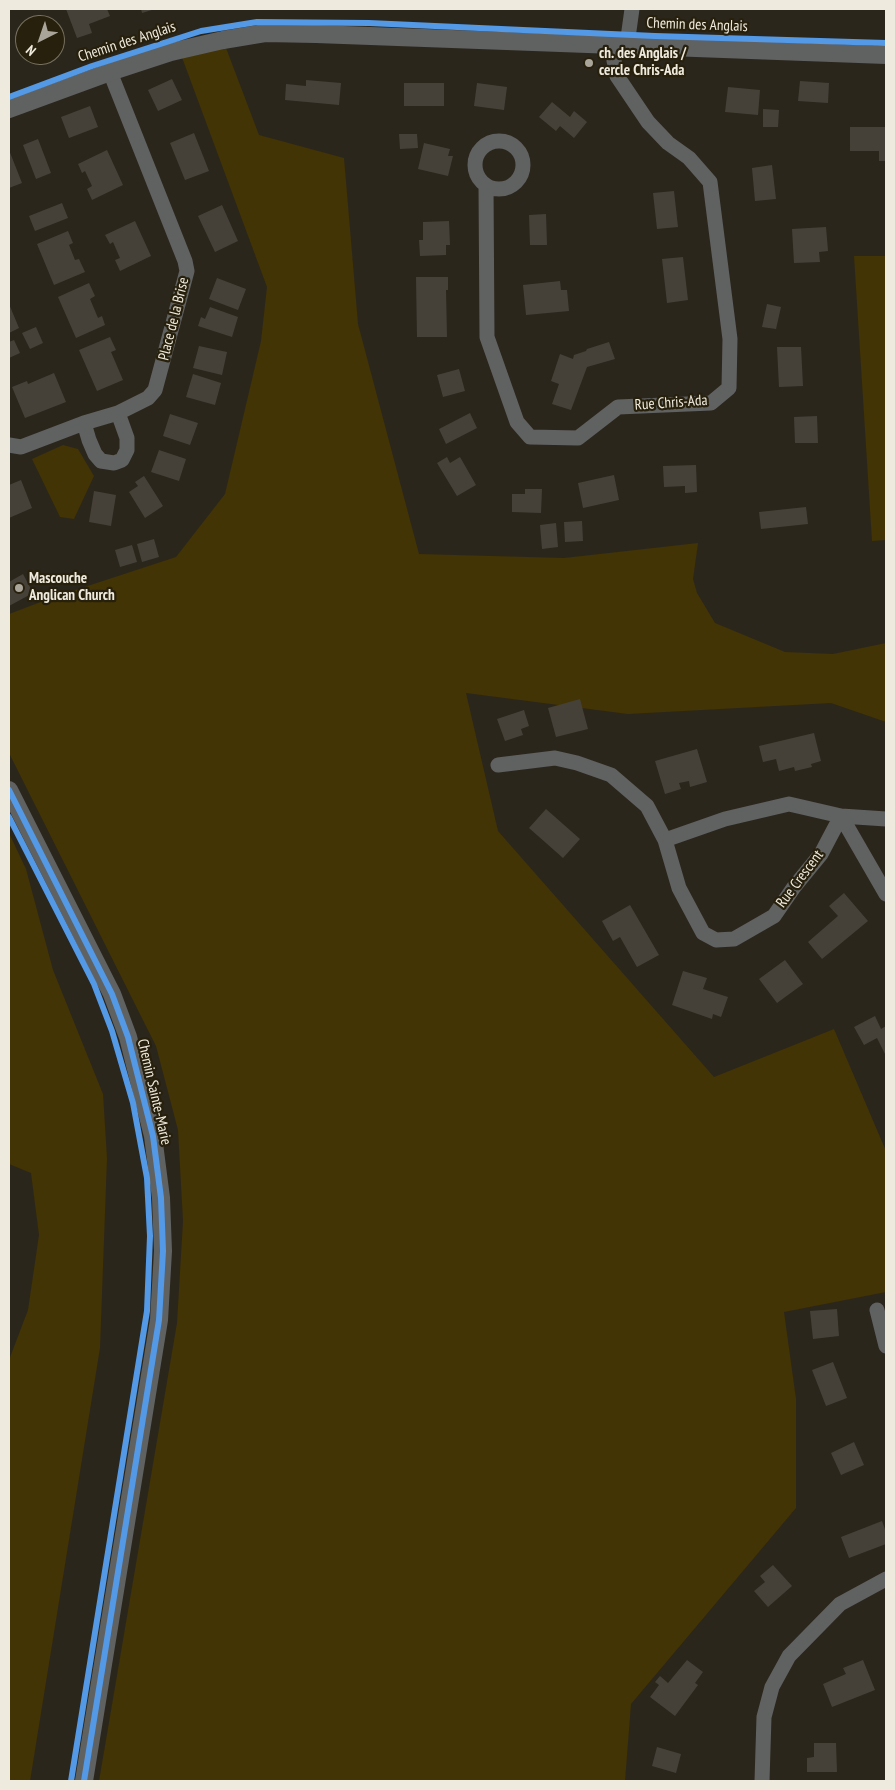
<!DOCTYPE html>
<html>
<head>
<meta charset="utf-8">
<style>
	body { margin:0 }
	#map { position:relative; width:895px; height:1790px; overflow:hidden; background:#2b261c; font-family:"PT Sans Narrow",sans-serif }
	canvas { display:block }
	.frame { position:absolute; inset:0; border:10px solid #efeade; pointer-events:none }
	.north { position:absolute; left:15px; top:15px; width:50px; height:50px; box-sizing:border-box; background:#27200c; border:1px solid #777160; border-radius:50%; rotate:221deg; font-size:14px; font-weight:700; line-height:20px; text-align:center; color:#efeade }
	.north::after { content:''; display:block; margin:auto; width:18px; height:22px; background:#aaa59a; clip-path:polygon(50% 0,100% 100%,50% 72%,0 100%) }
</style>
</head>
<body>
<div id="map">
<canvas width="895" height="1790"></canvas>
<div class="frame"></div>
<div class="north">N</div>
</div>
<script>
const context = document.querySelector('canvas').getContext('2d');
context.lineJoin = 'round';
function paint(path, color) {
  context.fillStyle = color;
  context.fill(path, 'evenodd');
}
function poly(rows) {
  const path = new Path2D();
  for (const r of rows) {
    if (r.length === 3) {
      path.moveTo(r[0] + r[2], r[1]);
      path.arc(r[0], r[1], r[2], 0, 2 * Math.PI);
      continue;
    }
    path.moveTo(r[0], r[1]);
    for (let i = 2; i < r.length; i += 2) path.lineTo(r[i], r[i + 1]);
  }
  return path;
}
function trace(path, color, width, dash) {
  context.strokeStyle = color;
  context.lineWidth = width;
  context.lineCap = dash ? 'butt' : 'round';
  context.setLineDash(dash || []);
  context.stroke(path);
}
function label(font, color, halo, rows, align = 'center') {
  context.font = font + ' "PT Sans Narrow",sans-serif';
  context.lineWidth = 4.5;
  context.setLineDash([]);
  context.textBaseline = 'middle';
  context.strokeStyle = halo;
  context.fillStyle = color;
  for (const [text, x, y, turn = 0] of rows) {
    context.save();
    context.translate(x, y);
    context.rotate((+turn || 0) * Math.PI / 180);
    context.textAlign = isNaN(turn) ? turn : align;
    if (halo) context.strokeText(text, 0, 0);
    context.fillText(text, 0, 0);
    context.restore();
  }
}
const green = poly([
	[223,40,259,135,344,158,358,324,419,554,564,558,698,543,693,579,697,593,715,623,785,652,833,654,886,643,886,722,831,703,628,714,466,693,498,831,714,1077,834,1029,886,1151,886,1292,784,1312,796,1399,796,1508,631,1704,625,1781,99,1781,177,1323,183,1221,178,1130,156,1046,9,753,9,614,54,597,176,557,225,494,261,341,267,287,180,52],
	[854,256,886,256,886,540,872,541],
	[63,445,78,449,94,476,74,519,60,517,32,459],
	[9,833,26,869,53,970,103,1094,107,1158,100,1348,30,1781,9,1781,9,1360,28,1310,39,1235,31,1173,9,1164]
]);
const building = poly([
	[66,9,107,9,110,16,89,24,92,33,77,38],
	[141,9,155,9,142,13],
	[172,79,182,100,158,111,148,90],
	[306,80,341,83,339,105,285,100,286,84,306,86],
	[800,81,829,83,828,103,798,101],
	[404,83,444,83,444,106,404,106],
	[477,83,507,87,504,110,474,106],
	[728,87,760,90,758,115,725,112],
	[552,102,570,117,574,111,587,122,574,138,560,126,556,131,539,117],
	[90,106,98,127,69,138,61,117],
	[763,109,779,110,778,127,763,127],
	[850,127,886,127,886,161,879,161,879,151,850,151],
	[194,133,209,171,185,180,170,143],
	[399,134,417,134,418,148,400,149],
	[38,139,51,173,36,179,23,145],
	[424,143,450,149,448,156,453,156,448,176,418,169],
	[9,150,22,183,9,188],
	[107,150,123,185,92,200,87,189,92,186,85,171,82,173,78,164],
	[772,165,776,199,755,201,752,168],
	[674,191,678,227,657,229,653,193],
	[62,203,68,218,35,231,29,216],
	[222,205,238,241,215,252,198,216],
	[546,214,547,245,530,245,529,215],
	[135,221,151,256,120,271,115,260,120,258,113,242,110,244,105,235],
	[449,221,450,245,446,245,446,255,420,256,419,240,423,240,423,222],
	[826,227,828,251,819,252,820,262,794,263,792,229],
	[68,231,73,243,69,245,75,260,79,259,85,272,54,285,37,244],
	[683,257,688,300,667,303,662,259],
	[416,277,448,277,448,290,446,290,447,337,417,337],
	[217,278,246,289,238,310,209,299],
	[560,281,561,290,567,290,569,311,526,315,523,285],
	[89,283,95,296,90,299,98,318,102,316,105,325,76,338,58,297],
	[9,304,19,328,9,333],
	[767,304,781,307,776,329,762,327],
	[210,307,238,317,232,337,198,326,201,317,205,319],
	[36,327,43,343,30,349,22,333],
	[110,337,116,350,111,352,123,380,97,391,79,350],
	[14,340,20,353,9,358,9,342],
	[609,342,615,359,587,367,571,410,552,404,559,384,551,381,560,354,573,359,574,355,586,351,587,349],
	[199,346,227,352,222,375,193,368],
	[777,347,801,347,803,386,779,387],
	[459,369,465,391,443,397,437,375],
	[54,373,66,402,25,418,12,387,27,381,28,384],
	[193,374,221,383,215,405,186,397],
	[470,413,477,428,446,444,439,429],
	[170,414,198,423,190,445,163,436],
	[817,416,818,443,795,443,794,417],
	[159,450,186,459,179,481,151,472],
	[447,457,450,463,460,457,476,485,457,496,437,463],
	[696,465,697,492,685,493,685,486,664,487,663,466],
	[614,475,619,500,583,508,578,483],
	[144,476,163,506,145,518,129,492,138,486,135,482],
	[21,480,32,508,9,518,9,485],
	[525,489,542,489,541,513,512,512,512,494,525,494],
	[94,491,116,495,111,526,89,522],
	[806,507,808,524,761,529,759,512],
	[582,521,583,541,565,542,564,522],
	[556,523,558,547,542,549,540,525],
	[154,539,159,557,142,562,137,544],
	[132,545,137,562,120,567,115,550],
	[23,574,33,593,9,606,9,582],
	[580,699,588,729,556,737,548,708],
	[524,710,529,726,521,729,523,735,505,741,497,719],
	[814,733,821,761,811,764,812,767,795,771,794,767,779,771,776,759,763,762,759,746],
	[697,749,707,782,690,787,689,781,679,783,681,789,665,794,655,761],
	[546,809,580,839,563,858,529,828],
	[844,893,868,921,822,959,808,942,838,916,829,906],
	[630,905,659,955,637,967,620,937,613,941,602,921],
	[785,960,803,984,777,1003,759,979],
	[683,971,707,978,703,989,728,997,721,1017,713,1014,712,1019,672,1005],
	[875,1016,881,1029,886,1026,886,1056,877,1038,864,1045,854,1027],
	[837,1309,839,1336,813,1339,810,1311],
	[833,1362,847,1398,826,1406,812,1370],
	[854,1442,864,1465,841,1475,831,1453],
	[882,1521,886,1532,886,1544,849,1558,841,1537],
	[773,1565,792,1586,768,1607,754,1591,765,1582,760,1576],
	[687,1660,703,1672,695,1683,698,1685,675,1716,650,1697,659,1685,655,1682,660,1676,668,1683],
	[863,1660,875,1690,832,1707,823,1684,846,1674,843,1668],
	[814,1743,836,1743,837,1772,807,1772,807,1758,814,1757],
	[657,1747,681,1754,676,1773,652,1766]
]);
const minor = poly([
	[627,45,632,9],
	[499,165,24],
	[486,185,487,337,517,422,530,437,578,438,618,407,711,403,729,388,730,339,710,182,689,158,668,143,648,122,617,76,611,45],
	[84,423,89,440,95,454,101,461,114,463,122,460,127,450,127,438,118,413],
	[9,445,21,447,84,423,118,413,148,398,155,390,187,271,185,261,110,72],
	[498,765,555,758,577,763,611,775,647,806,665,840],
	[841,816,821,854,794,887,774,916,734,939,716,940,703,933,679,888,665,840,725,819,789,804,841,816,886,819],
	[841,816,886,894],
	[877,1310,886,1346],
	[762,1781,764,1717,772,1687,789,1656,840,1604,886,1579]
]);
const tertiary = poly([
	[9,109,110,72,171,52,223,40,265,33,316,34,886,55],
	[9,790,112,994,128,1037,153,1136,161,1198,163,1251,159,1320,84,1781]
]);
const cycleway = poly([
	[9,97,92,66,201,31,257,22,369,23,655,36,886,43],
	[9,790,112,994,128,1037,153,1136,161,1198,163,1251,159,1320,84,1781],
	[9,817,94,984,112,1031,133,1103,147,1178,150,1236,147,1311,71,1781]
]);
const markers = [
	[589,63,5,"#aaa59a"],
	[19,588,5,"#aaa59a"]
];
const streetNames = [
	["Chemin des Anglais",697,25,2],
	["Chemin des Anglais",127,42,-18],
	["Place de la Brise",174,319,-76],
	["Rue Chris-Ada",671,403,-4],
	["Rue Crescent",800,879,-53],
	["Chemin Sainte-Marie",154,1092,77]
];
const poiNames = [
	["ch. des Anglais /",599,54],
	["cercle Chris-Ada",599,71],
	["Mascouche",29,579],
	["Anglican Church",29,596]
];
paint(green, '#423404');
paint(building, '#454139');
trace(minor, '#606161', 15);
trace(tertiary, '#606161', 18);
trace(cycleway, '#5399e6', 6);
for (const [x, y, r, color] of markers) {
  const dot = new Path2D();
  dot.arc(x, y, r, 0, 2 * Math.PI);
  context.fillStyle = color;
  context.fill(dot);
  trace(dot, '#27200c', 2);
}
label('15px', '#efeade', '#27200c', streetNames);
label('bold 15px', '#efeade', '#27200c', poiNames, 'left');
</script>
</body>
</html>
